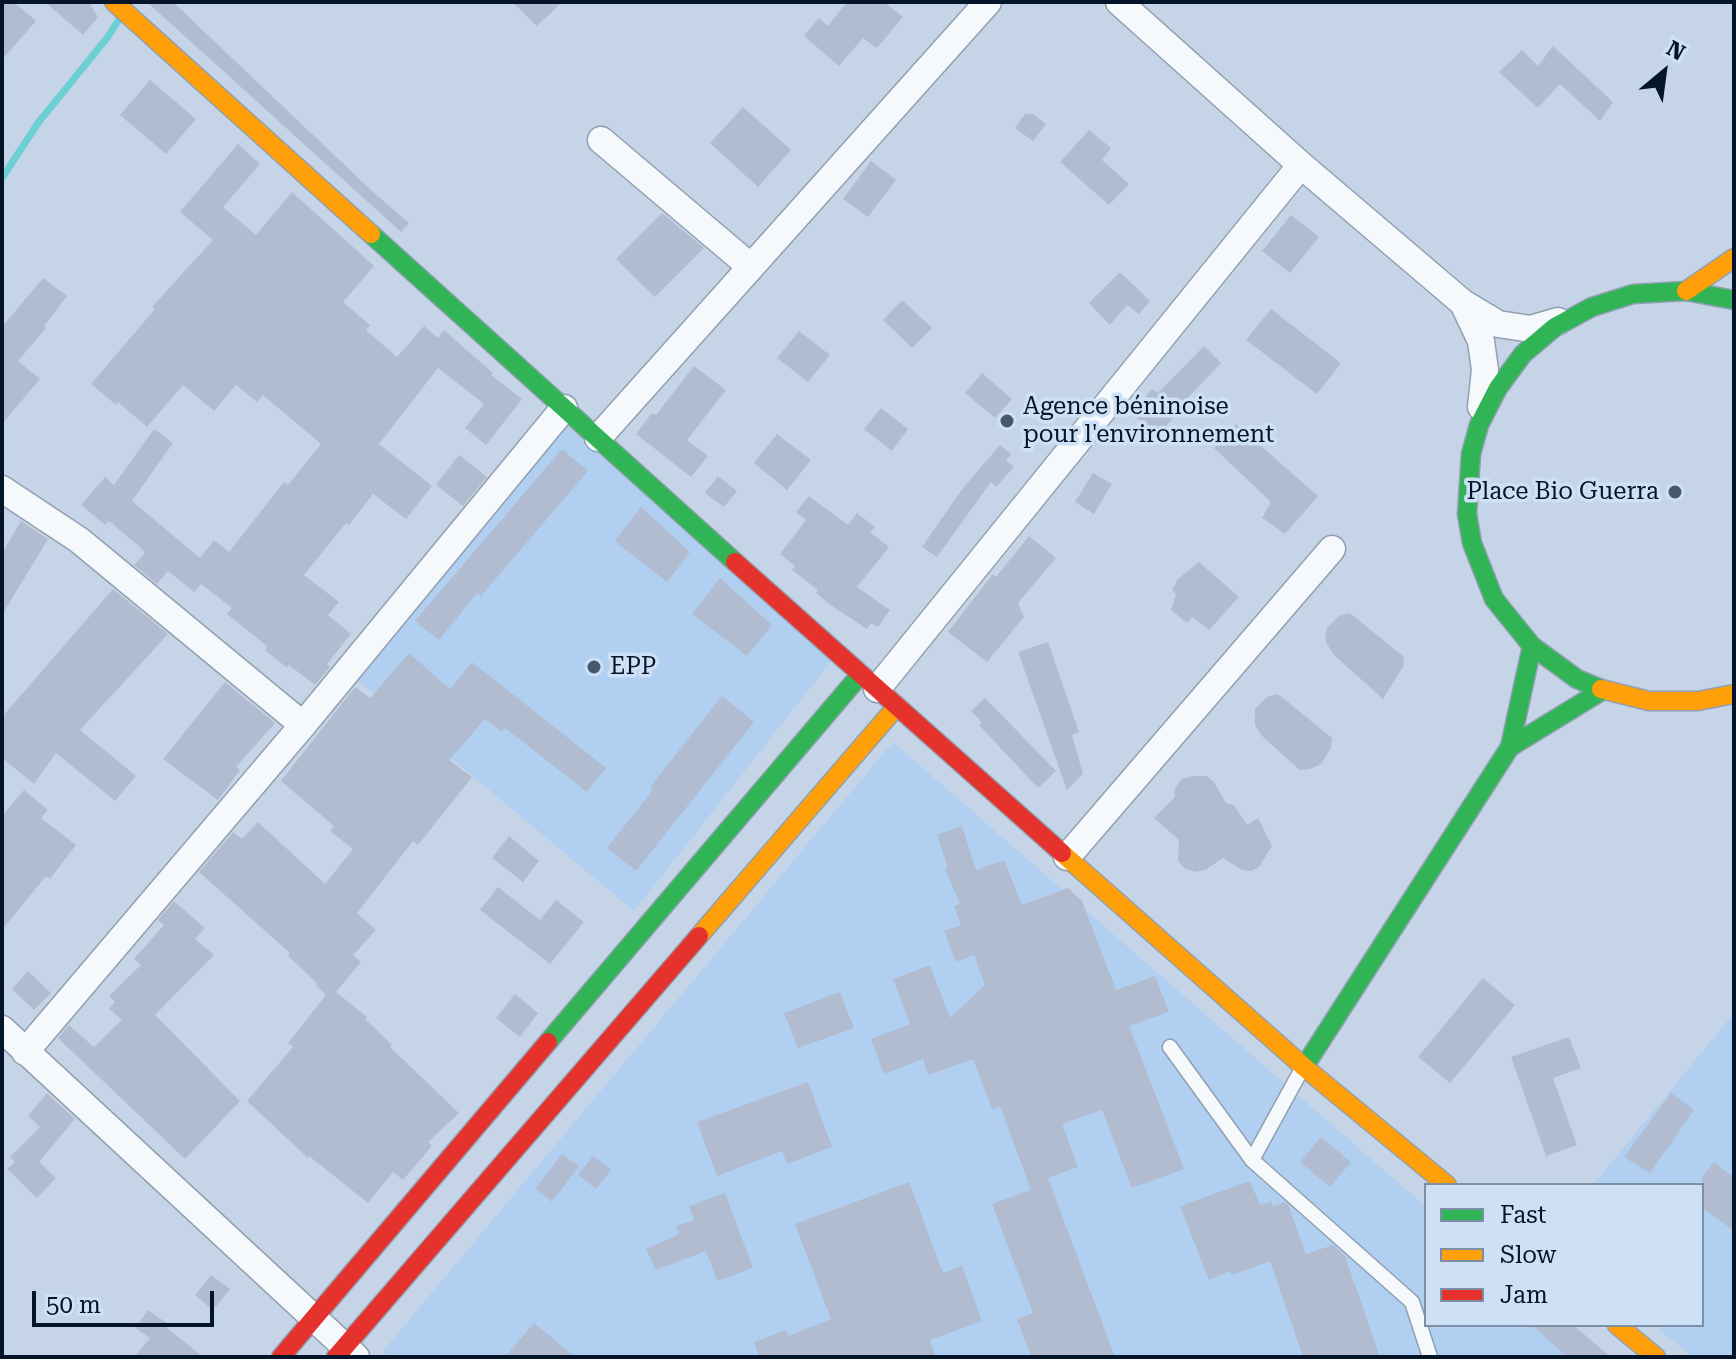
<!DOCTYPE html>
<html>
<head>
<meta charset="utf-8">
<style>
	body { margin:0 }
	#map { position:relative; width:1736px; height:1359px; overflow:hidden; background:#c5d5e7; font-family:"Roboto Serif",serif }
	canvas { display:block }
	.frame { position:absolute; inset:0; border:4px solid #041529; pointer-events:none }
	.legend { position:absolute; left:1424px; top:1183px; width:280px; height:144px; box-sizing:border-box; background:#cde0f6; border:2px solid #7d8fa4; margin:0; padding:10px 14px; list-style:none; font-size:24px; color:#041529 }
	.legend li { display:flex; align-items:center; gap:16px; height:40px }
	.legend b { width:40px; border:2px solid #7d8fa4 }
	.north { position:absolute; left:1624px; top:32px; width:80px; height:80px; -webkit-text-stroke:6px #cde0f6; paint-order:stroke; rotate:29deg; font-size:22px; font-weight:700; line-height:32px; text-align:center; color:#041529 }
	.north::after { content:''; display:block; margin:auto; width:28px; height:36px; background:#041529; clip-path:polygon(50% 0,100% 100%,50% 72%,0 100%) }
	.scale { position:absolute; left:32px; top:1291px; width:182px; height:36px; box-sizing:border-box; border:4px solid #041529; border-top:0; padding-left:10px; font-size:24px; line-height:28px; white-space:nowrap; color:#041529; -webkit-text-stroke:6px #cde0f6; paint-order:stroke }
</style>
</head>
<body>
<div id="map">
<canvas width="1736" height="1359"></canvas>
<div class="frame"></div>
<ul class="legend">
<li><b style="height:10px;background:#30b455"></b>Fast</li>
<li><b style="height:10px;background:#ff9f0a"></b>Slow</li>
<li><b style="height:10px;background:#e5322d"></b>Jam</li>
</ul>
<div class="north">N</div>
<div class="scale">50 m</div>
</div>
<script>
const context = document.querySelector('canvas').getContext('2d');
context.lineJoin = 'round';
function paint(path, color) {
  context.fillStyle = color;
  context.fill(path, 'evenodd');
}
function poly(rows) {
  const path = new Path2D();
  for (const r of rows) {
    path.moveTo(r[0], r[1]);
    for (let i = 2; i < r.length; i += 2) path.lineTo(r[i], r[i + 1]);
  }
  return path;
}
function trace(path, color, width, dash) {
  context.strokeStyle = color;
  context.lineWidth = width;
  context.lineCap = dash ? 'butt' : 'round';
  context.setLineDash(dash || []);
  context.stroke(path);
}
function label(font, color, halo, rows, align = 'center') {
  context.font = font + ' "Roboto Serif",serif';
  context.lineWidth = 7;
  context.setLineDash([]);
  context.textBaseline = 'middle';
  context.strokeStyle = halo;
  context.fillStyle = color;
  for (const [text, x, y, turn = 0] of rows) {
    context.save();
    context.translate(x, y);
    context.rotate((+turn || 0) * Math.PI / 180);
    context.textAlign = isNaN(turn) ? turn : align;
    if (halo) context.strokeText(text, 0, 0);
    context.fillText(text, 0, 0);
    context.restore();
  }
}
const built = poly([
	[566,425,834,658,634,911,353,676],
	[893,742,1426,1207,1426,1325,1562,1325,1599,1357,389,1357,383,1351],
	[1734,1013,1734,1357,1693,1357,1654,1325,1702,1325,1702,1185,1593,1185]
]);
const stream = poly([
	[2,178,38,123,107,38,118,21]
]);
const building = poly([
	[2,2,14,2,36,21,2,60],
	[45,2,89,2,98,17,83,35],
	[147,2,173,2,372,191,409,223,401,232],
	[512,2,562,2,537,26],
	[847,2,884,2,903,17,877,48,863,38,839,66,804,36,819,18,828,26],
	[1553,46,1613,102,1600,121,1560,84,1538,108,1499,72,1522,50,1538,66],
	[150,80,196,119,166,154,120,115],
	[743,107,791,150,758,187,710,143],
	[1025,114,1033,114,1046,124,1033,141,1015,128],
	[1089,130,1111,148,1102,160,1129,184,1109,205,1060,162],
	[238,144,260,164,223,207,256,235,292,192,374,266,343,302,370,325,366,330,397,357,424,326,438,338,444,330,493,373,491,375,522,399,486,445,465,428,484,404,438,368,379,444,432,486,406,519,373,494,349,525,346,523,304,575,339,602,328,615,351,634,327,664,330,667,315,685,289,665,287,668,265,650,267,646,227,614,232,608,201,584,194,592,168,571,157,584,134,565,145,553,141,548,109,521,105,525,81,505,105,477,114,485,154,429,173,443,132,501,200,558,214,540,229,552,284,482,288,485,321,444,263,395,257,402,236,385,214,411,183,385,147,427,118,402,116,405,91,384,155,309,152,307,213,240,180,212],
	[871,161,896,180,868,217,843,199],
	[662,213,704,248,655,297,616,259],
	[1291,215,1319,237,1290,273,1262,251],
	[1120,272,1150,301,1139,314,1127,305,1110,325,1089,303],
	[43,278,67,296,44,326,46,328,18,361,40,379,2,424,2,327],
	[902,300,932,328,912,348,883,320],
	[1271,309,1341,363,1317,394,1246,340],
	[799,331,830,355,808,382,777,358],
	[1204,346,1221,363,1177,409,1179,411,1158,435,1132,414,1152,389,1158,393],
	[694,366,726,390,687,440,708,456,691,477,636,434,652,413,656,415],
	[982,373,1012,399,995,418,965,393],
	[881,408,908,429,892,451,864,429],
	[1236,424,1318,496,1285,534,1262,518,1271,502,1214,448],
	[777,434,811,460,787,490,754,463],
	[1000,445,1011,454,1006,461,1014,467,996,487,991,482,937,557,922,547,963,488],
	[562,449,588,471,481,596,477,593,439,640,415,621],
	[459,455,487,477,463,506,436,485],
	[1093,473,1112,484,1094,514,1075,502],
	[718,476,737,491,724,507,705,493],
	[809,496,848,525,857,513,875,527,870,532,889,547,857,587,890,610,878,627,871,623,867,629,829,604,816,593,818,590,792,570,795,566,780,554,806,520,796,512],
	[641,507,690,552,667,582,615,541],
	[21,521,48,539,2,615,2,553],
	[1029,536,1056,558,1018,603,1024,617,987,662,948,632,993,574,996,577],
	[1199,562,1239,597,1209,630,1193,617,1187,623,1171,610,1176,594,1172,590,1178,579],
	[720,578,772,625,747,656,692,614],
	[113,589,168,634,80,730,136,776,115,801,56,753,34,784,2,758,2,717],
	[1350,613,1404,657,1403,667,1383,699,1334,655,1327,644,1325,638,1327,628,1339,616],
	[1048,642,1079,732,1072,735,1083,774,1067,790,1018,652],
	[409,653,450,689,472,662,606,768,587,792,505,728,502,732,485,719,449,760,472,777,418,845,413,841,357,913,376,930,353,955,361,962,336,992,367,1017,365,1019,392,1045,390,1047,459,1113,428,1142,432,1146,403,1180,393,1172,368,1203,309,1156,308,1158,247,1101,293,1047,288,1043,326,995,316,985,317,983,288,956,290,953,199,872,233,832,242,839,258,822,325,884,353,849,330,831,334,826,281,781,355,687,370,698],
	[225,682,275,723,236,767,240,770,218,800,163,759],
	[1278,694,1332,738,1331,748,1321,764,1310,769,1300,770,1262,736,1255,725,1255,709,1267,697],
	[722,696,754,722,636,871,607,848,653,790,650,787],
	[985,698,1056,771,1038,788,979,725,982,722,971,711],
	[1193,776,1207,776,1214,782,1226,803,1234,805,1247,825,1258,818,1272,846,1259,867,1251,871,1242,870,1223,858,1205,870,1195,872,1184,868,1178,861,1179,840,1154,818,1175,797,1174,791,1181,779],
	[24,790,48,810,41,818,76,845,50,879,46,876,2,930,2,816],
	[962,826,976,870,1004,860,1022,905,1068,888,1082,901,1116,990,1155,976,1169,1012,1129,1026,1184,1169,1132,1188,1102,1110,1062,1124,1078,1167,1048,1178,1115,1357,1031,1357,1017,1319,1033,1313,992,1204,1031,1190,1000,1106,992,1109,973,1059,928,1075,923,1059,884,1074,871,1039,910,1024,893,979,930,965,950,1018,985,985,974,955,956,962,944,931,961,925,954,906,960,904,945,869,948,868,937,835],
	[509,836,539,861,523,882,492,858],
	[498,887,540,920,556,900,584,922,550,964,480,910],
	[174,901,205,928,195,939,214,955,155,1015,240,1101,185,1159,58,1038,69,1025,94,1047,122,1020,109,1009,115,1002,109,996,141,965,134,959,164,925,158,920],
	[28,971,51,993,34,1010,12,989],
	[1483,978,1515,1005,1450,1083,1418,1057],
	[840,992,854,1028,798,1048,784,1013],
	[515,994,538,1013,520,1037,496,1018],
	[1569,1037,1581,1068,1553,1078,1577,1145,1546,1156,1511,1057],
	[808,1082,832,1147,787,1164,782,1151,717,1176,697,1122],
	[47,1093,75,1119,39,1162,56,1178,37,1198,7,1169,15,1162,10,1157,40,1127,28,1116],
	[1671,1093,1694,1110,1650,1173,1624,1157],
	[1321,1137,1351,1162,1330,1187,1300,1162],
	[562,1154,579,1166,552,1202,535,1189],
	[593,1156,611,1170,596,1189,578,1175],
	[1714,1162,1734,1178,1734,1231,1702,1207,1702,1177],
	[1250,1181,1260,1205,1271,1201,1273,1206,1285,1202,1288,1205,1306,1254,1333,1245,1345,1256,1380,1357,1303,1357,1270,1261,1232,1275,1230,1271,1209,1280,1180,1206],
	[909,1182,943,1273,962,1266,982,1321,930,1340,936,1357,759,1357,754,1342,786,1330,788,1336,831,1319,795,1224],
	[725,1193,753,1268,717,1281,706,1251,656,1270,646,1249,679,1234,676,1226,694,1220,689,1206],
	[211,1275,230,1289,213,1310,195,1295],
	[148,1310,168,1324,166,1327,203,1357,134,1357,150,1338,135,1328],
	[534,1323,575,1357,505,1357],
	[1532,1325,1573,1325,1611,1357,1567,1357]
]);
const lane = poly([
	[1170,1047,1252,1160,1412,1302,1430,1357],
	[1252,1160,1303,1067]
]);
const street = poly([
	[1119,2,1301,165,1463,303,1498,324,1531,329,1558,321],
	[601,140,751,267],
	[1463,303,1481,341,1485,370,1481,407],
	[598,438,988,2],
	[2,489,79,540,303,725],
	[877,689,1301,165],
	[1067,857,1332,549],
	[2,1029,356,1357],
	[25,1052,303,725,564,408]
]);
const fast = poly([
	[371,234,735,562],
	[1601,689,1577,679,1532,646,1494,599,1472,543,1467,514,1471,454,1479,425,1498,388,1523,354,1555,327,1592,307,1633,294,1686,291,1734,300],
	[1510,747,1603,690],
	[548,1042,860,675],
	[1304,1067,1510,747,1532,646]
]);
const slow = poly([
	[114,2,371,234],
	[1686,291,1734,258],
	[1601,689,1649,701,1698,701,1734,694],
	[1062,853,1304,1067,1447,1185],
	[699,936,897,706],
	[1617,1325,1656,1357]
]);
const jam = poly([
	[735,562,1062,853],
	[281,1357,548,1042],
	[336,1357,699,936]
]);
const markers = [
	[1007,421,8,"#48586c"],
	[1675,492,8,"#48586c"],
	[594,667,8,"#48586c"]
];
const poiNames = [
	["Agence béninoise",1023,407],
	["pour l'environnement",1023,435],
	["Place Bio Guerra",1659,492,"right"],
	["EPP",610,667]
];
paint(built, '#b1cff1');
trace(stream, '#6ccfd2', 7);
paint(building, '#b2bcd1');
trace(lane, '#90a0b1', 17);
trace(street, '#90a0b1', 29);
trace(fast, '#90a0b1', 21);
trace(slow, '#90a0b1', 21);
trace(jam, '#90a0b1', 21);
trace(lane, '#f6f9fb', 14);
trace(street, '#f6f9fb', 26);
trace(fast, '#30b455', 18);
trace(slow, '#ff9f0a', 18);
trace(jam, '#e5322d', 18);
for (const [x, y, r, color] of markers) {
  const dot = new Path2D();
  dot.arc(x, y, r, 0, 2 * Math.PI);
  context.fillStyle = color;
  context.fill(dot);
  trace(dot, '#cde0f6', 3);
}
label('24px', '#041529', '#cde0f6', poiNames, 'left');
</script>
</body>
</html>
